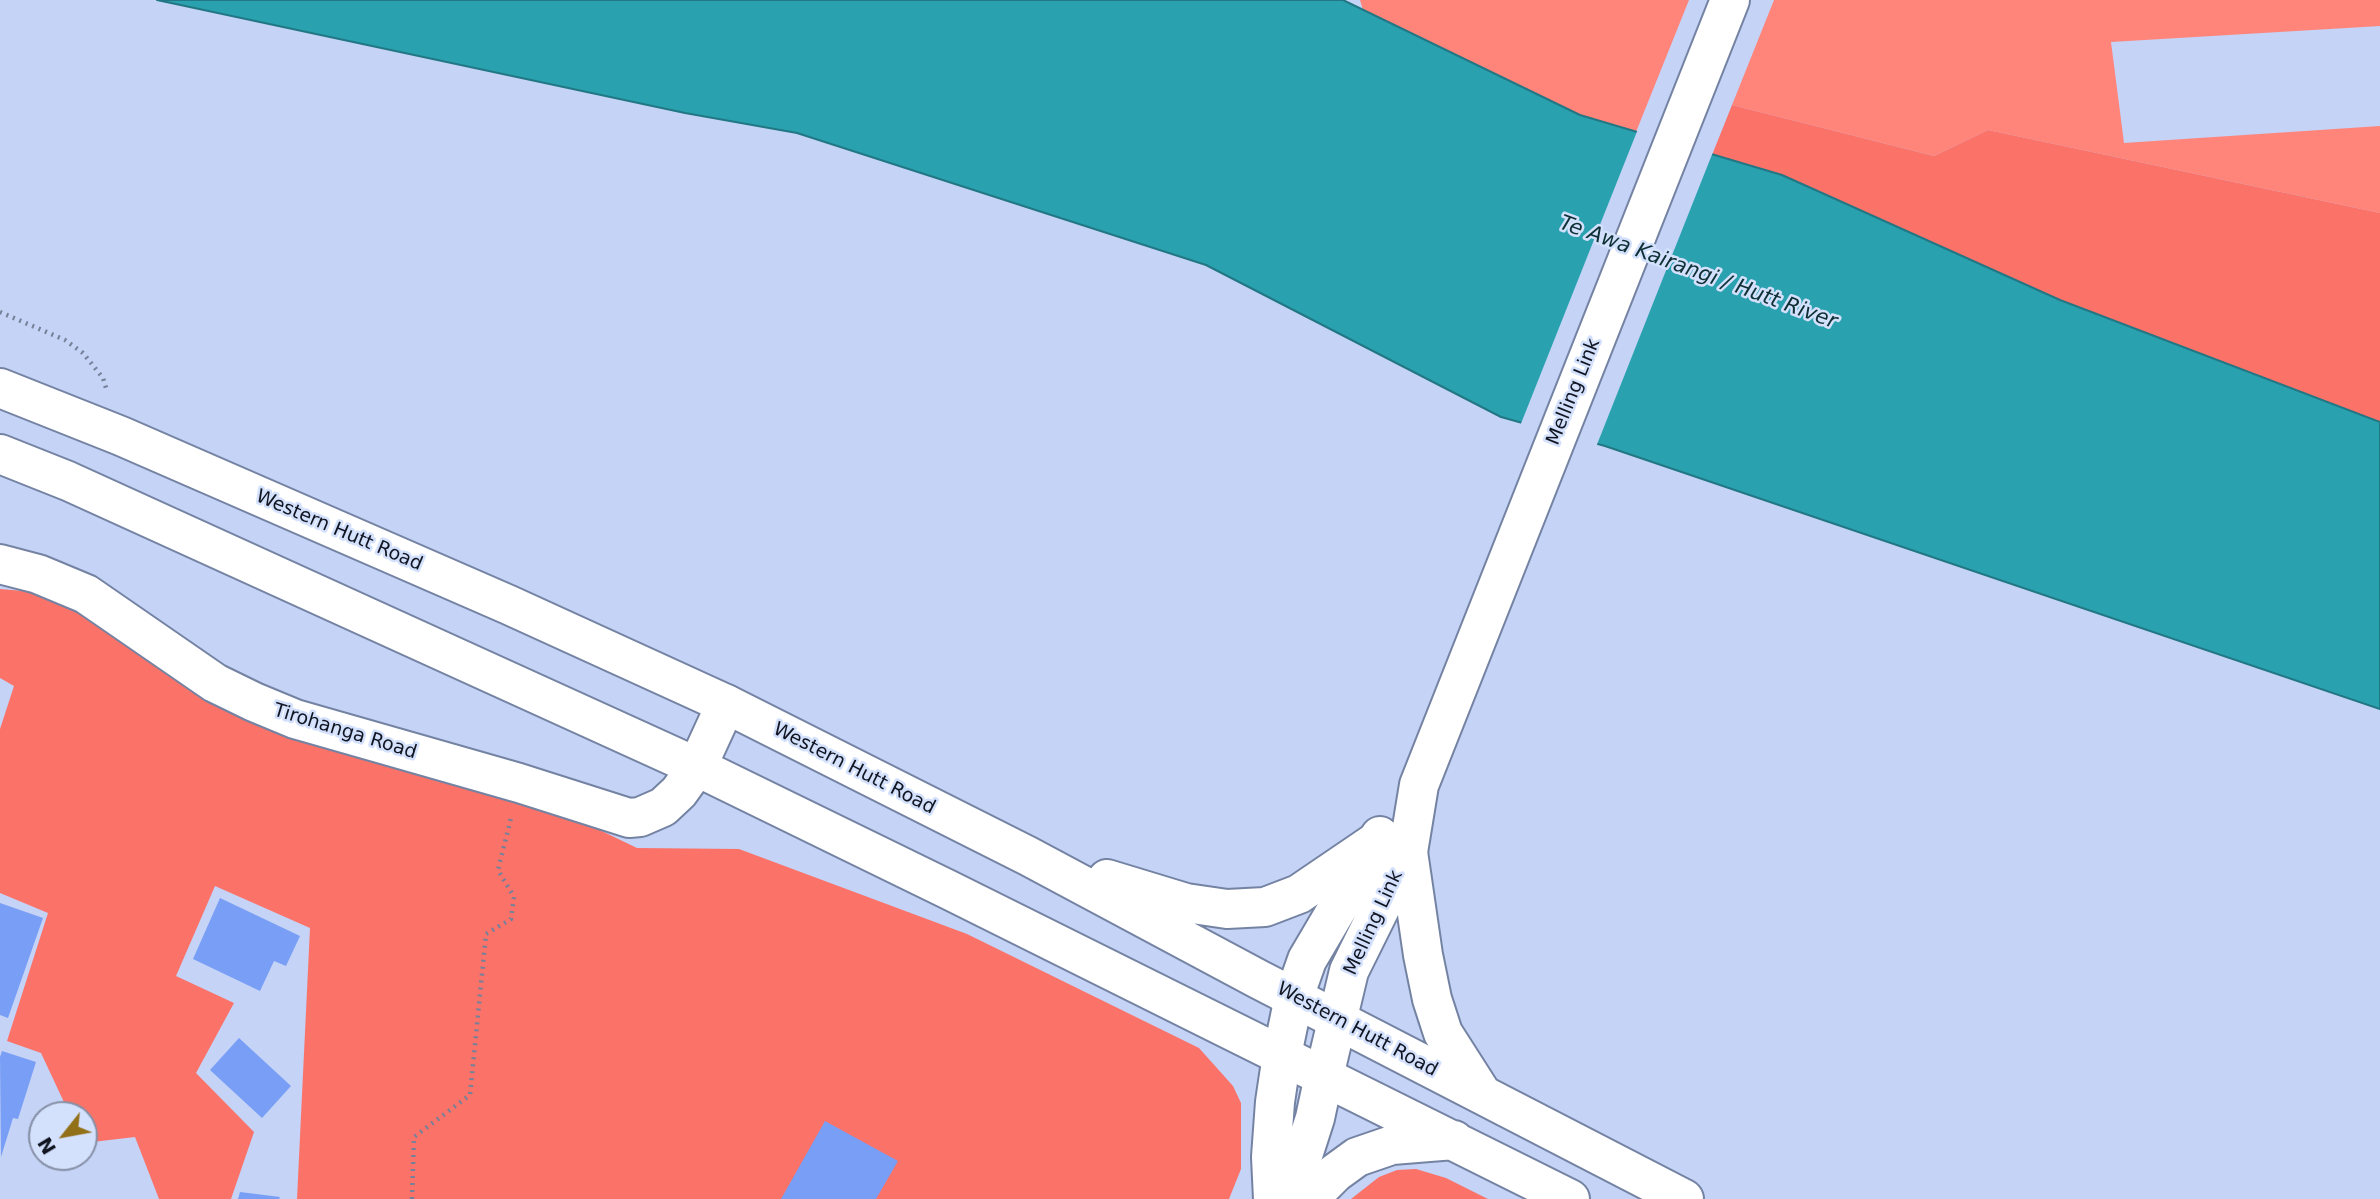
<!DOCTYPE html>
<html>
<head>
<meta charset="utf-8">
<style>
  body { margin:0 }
  #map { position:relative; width:2380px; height:1199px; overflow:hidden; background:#c4d3f6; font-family:"DejaVu Sans",sans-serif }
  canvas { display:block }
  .north { position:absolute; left:28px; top:1101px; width:70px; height:70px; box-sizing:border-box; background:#d4e1fd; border:2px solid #868fa5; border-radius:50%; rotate:239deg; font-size:19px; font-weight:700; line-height:28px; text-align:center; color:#101521 }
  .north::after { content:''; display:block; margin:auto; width:24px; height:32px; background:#927017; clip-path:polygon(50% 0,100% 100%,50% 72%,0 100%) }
</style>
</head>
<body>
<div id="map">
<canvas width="2380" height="1199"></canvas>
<div class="north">N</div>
</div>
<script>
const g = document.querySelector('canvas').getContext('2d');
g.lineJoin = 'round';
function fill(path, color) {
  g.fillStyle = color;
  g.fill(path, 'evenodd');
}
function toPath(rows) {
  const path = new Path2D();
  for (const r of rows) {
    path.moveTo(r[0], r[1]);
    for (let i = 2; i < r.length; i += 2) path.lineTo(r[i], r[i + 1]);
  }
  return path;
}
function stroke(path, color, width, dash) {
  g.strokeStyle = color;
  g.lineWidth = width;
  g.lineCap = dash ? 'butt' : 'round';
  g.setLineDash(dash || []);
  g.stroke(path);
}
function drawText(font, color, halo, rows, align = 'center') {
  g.font = font + ' "DejaVu Sans",sans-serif';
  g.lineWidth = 5;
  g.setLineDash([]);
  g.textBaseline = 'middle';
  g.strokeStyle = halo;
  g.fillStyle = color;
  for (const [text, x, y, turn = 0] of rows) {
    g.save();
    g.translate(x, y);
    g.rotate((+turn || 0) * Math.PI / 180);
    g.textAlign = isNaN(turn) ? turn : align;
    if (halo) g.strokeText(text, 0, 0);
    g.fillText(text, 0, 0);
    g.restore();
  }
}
const green = toPath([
  [1360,0,1689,0,1636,132,1580,115,1363,10],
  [1774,0,2380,0,2380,26,2111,42,2124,143,2380,126,2380,213,1988,130,1934,156,1732,105]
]);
const forest = toPath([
  [1732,105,1934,156,1988,130,2380,213,2380,422,2060,300,1782,175,1712,155],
  [0,589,24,591,84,608,204,693,581,821,637,848,739,849,967,934,1199,1048,1233,1086,1241,1103,1241,1169,1229,1199,297,1199,310,928,215,886,176,976,234,1003,196,1073,254,1132,231,1199,159,1199,135,1137,84,1143,84,1115,70,1115,41,1053,7,1041,48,913,0,893,0,729,14,686,0,678],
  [1416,1169,1446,1178,1488,1199,1351,1199,1379,1177,1397,1170]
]);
const water = toPath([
  [157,0,1343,0,1580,115,1782,175,2060,300,2380,422,2380,709,1605,446,1501,417,1206,265,797,133,685,113,157,0]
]);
const pier = toPath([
  [1638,129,1713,152,1596,447,1520,426]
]);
const building = toPath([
  [220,898,300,936,286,966,274,961,260,991,193,959],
  [0,903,43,918,8,1018,0,1015],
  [239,1038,291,1086,262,1118,210,1070],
  [2,1051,36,1062,18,1119,13,1118,1,1157,0,1057],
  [825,1121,898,1161,876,1199,781,1199],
  [240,1192,280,1197,279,1199,238,1199]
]);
const path = toPath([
  [0,312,65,340,83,353,103,378,107,391],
  [412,1199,414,1137,470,1095,486,934,511,919,514,897,498,870,511,818]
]);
const tertiary = toPath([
  [0,564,38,574,86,594,215,683,254,702,295,719,519,783,629,818,640,817,663,807,679,792,697,767,726,704],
  [1273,1199,1271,1157,1275,1102,1282,1055],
  [1284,1199,1298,1171,1315,1118,1324,1076]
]);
const secondary = toPath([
  [1282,1055,1294,997,1307,960,1380,836],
  [1324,1076,1349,971,1408,852,1419,785,1730,0]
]);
const trunk = toPath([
  [0,388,121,436,509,605,726,704,1028,856,1258,979,1684,1199],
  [0,454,68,481,697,767,949,890,1570,1199],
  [1408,852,1423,955,1432,999,1443,1033,1482,1094],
  [1107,879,1186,903,1227,909,1265,907,1299,894,1374,843],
  [1309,1199,1335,1173,1357,1157,1392,1145,1454,1140]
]);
const streetNames = [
  ["Melling Link",1574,392,-68],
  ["Western Hutt Road",339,531,23],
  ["Tirohanga Road",345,732,17],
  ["Western Hutt Road",854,769,27],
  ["Melling Link",1374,923,-65],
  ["Western Hutt Road",1357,1030,28]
];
const waterNames = [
  ["Te Awa Kairangi / Hutt River",1698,273,20]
];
fill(green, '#ff847a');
fill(forest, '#fb7269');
fill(water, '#2aa1ae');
stroke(water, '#227784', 2);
fill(pier, '#c4d3f6');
fill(building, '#799ef6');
stroke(tertiary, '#7583a3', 42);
stroke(secondary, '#7583a3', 42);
stroke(trunk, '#7583a3', 42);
stroke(path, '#768099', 4.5, [2, 5]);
stroke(tertiary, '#fff', 38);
stroke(secondary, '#fff', 38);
stroke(trunk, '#fff', 38);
drawText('19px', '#101521', '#d4e1fd', streetNames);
drawText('italic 21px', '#0e3034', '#d4e1fd', waterNames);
</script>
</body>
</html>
